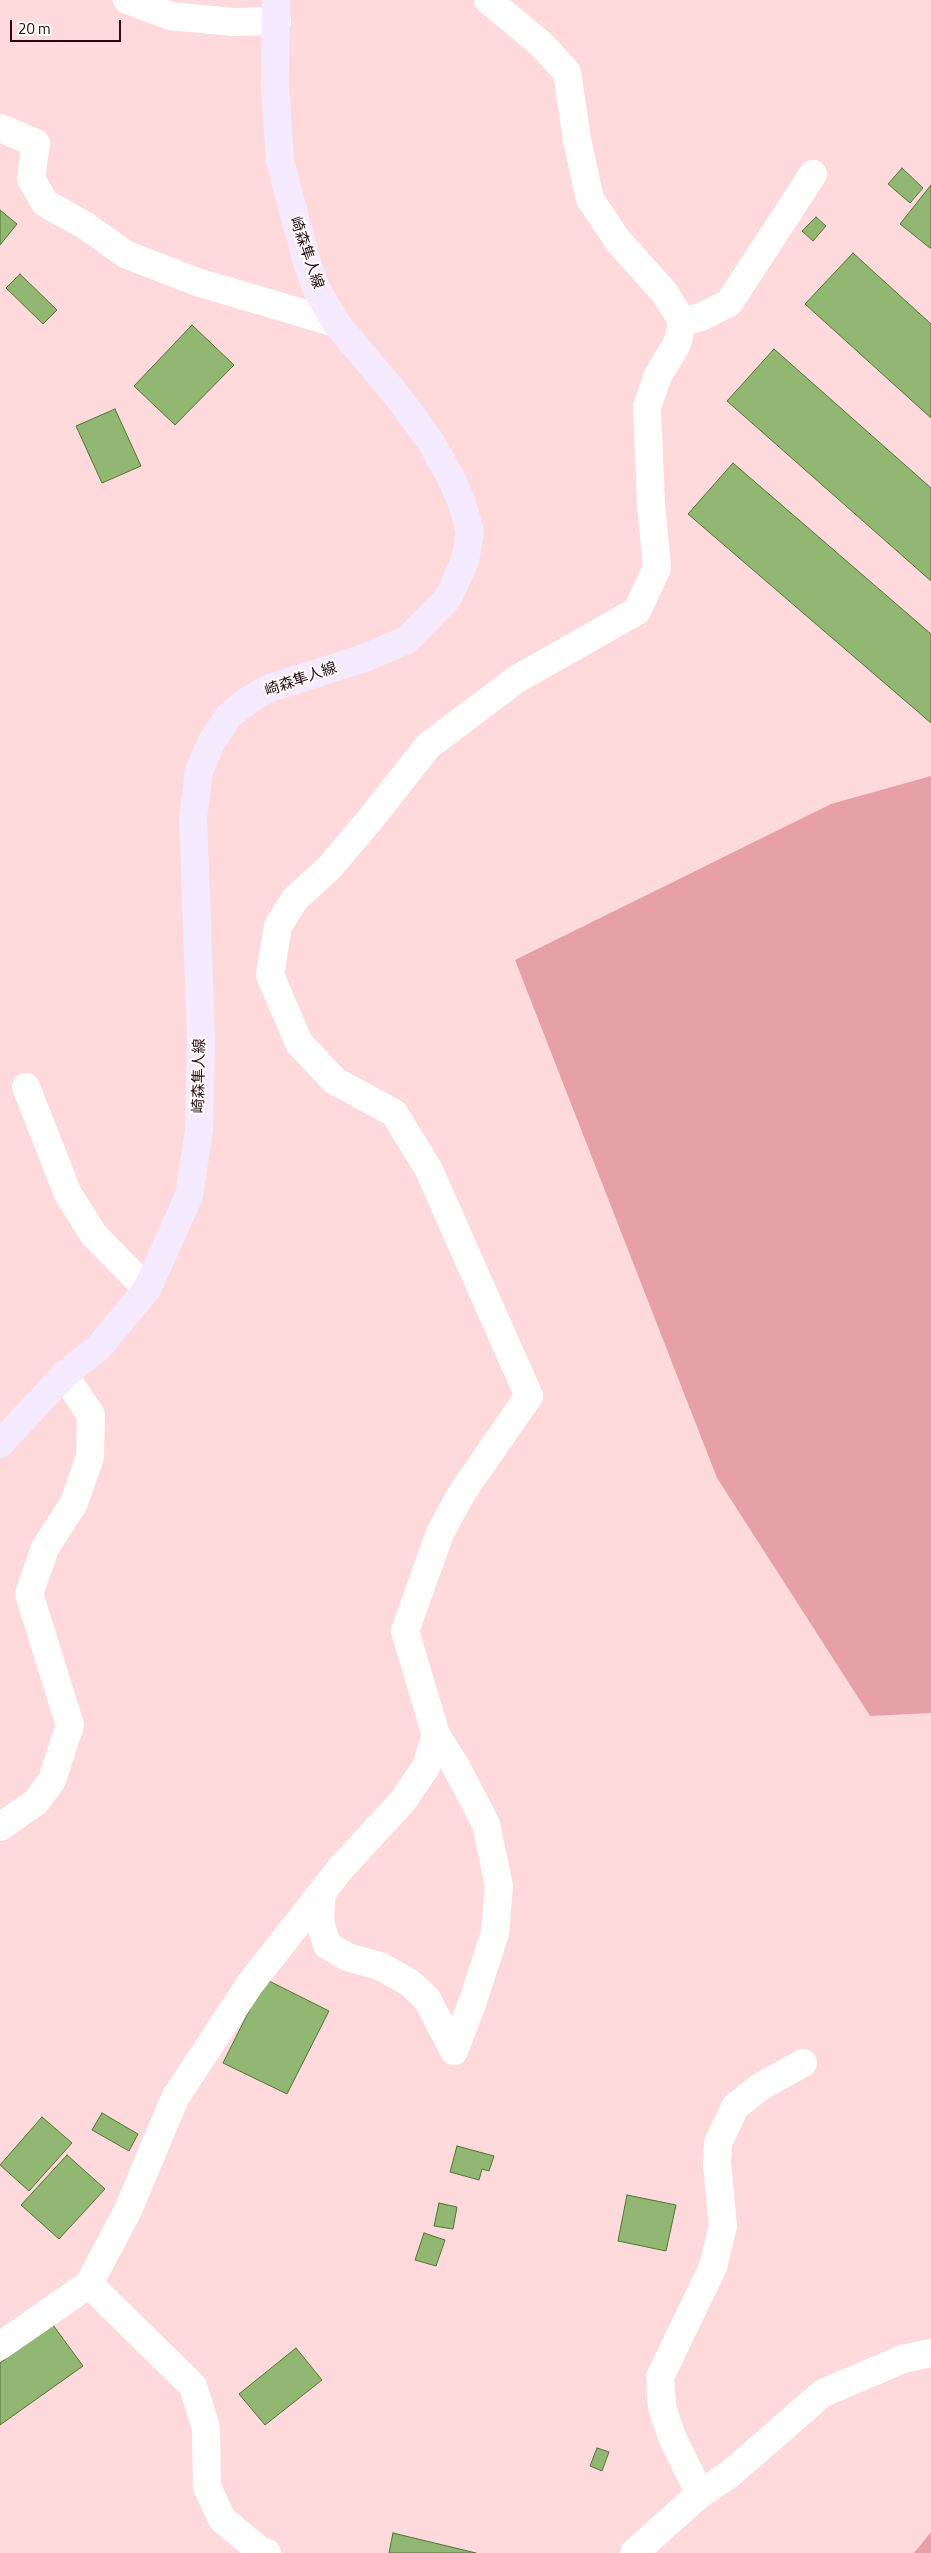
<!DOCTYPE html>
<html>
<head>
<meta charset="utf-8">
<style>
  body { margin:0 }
  #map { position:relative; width:931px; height:2553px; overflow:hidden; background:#fedadd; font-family:"Titillium Web",sans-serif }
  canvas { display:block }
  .scale { position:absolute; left:10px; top:20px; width:111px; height:22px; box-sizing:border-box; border:2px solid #27090f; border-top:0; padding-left:6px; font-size:15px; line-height:18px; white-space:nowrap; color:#27090f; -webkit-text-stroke:4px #fff; paint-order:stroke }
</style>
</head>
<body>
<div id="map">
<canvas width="931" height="2553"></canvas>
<div class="scale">20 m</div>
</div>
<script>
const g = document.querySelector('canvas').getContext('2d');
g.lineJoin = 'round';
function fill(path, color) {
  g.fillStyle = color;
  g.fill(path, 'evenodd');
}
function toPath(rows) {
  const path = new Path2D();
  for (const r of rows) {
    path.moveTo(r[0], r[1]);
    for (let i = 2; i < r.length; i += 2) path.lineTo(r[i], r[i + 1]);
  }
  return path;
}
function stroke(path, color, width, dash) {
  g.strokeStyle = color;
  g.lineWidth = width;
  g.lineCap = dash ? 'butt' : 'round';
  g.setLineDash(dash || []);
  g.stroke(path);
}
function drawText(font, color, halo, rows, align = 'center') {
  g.font = font + ' "Titillium Web","Noto Sans JP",sans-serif';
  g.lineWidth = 4;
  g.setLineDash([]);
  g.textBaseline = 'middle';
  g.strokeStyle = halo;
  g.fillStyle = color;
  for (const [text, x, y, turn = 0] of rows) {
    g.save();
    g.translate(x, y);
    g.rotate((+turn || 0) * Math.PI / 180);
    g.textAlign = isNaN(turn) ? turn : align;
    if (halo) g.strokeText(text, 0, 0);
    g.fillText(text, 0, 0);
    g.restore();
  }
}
const green = toPath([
  [931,776,931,1713,870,1716,717,1478,515,960,831,804],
  [931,2532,931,2553,914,2553]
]);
const building = toPath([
  [902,168,923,188,910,203,888,184,902,168],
  [931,185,931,248,930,248,900,224,931,185],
  [0,210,17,224,0,245,0,210],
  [816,217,826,226,813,241,802,231,816,217],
  [853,253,931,324,931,418,805,304,853,253],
  [20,274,57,310,43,324,6,288,20,274],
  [192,325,234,365,175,425,134,386,192,325],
  [774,349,931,488,931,581,727,401,774,349],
  [115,409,141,466,102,483,76,426,115,409],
  [733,463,931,634,931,723,688,514,733,463],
  [265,1979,329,2011,287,2094,223,2063,265,1979],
  [102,2113,138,2134,129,2151,92,2130,102,2113],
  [42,2117,72,2143,29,2191,0,2165,42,2117],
  [457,2146,494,2156,489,2171,482,2169,479,2180,450,2172,457,2146],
  [67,2155,105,2189,59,2239,21,2205,67,2155],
  [627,2195,676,2205,666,2251,618,2241,627,2195],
  [439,2203,457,2207,453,2229,434,2226,439,2203],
  [424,2233,445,2240,436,2266,415,2260,424,2233],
  [53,2325,83,2366,0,2425,0,2363,53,2325],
  [296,2348,322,2380,265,2425,239,2394,296,2348],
  [597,2448,609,2452,602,2471,590,2466,597,2448],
  [393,2533,476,2553,389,2553,393,2533]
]);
const minor = toPath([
  [127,0,170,16,233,22,277,21],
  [0,128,36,143,31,179,45,203,86,226,125,254,197,282,336,323],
  [683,322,701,317,729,303,813,174],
  [26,1087,68,1194,94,1235,147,1289],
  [436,1735,455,1765,486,1824,499,1886,495,1933,473,2001,454,2051],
  [0,1827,36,1802,52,1780,70,1725,29,1594,45,1548,74,1503,90,1457,91,1415,64,1375],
  [322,1892,320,1922,327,1945,347,1957,380,1966,410,1983,427,1999,454,2051],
  [89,2284,193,2386,206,2428,207,2487,222,2519,258,2549,267,2553],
  [0,2346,89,2284,128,2210,175,2098,250,1984,341,1868,402,1802,426,1767,436,1735,405,1631,440,1533,463,1491,529,1396,428,1168,394,1113,335,1081,299,1043,270,975,278,926,295,899,329,868,368,822,428,746,517,679,637,611,657,568,651,503,647,407,658,375,676,346,683,322,664,292,618,241,590,199,577,140,567,72,541,44,488,0],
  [700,2494,730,2474,823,2393,903,2359,931,2353],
  [634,2553,700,2494,672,2437,662,2407,660,2377,713,2267,723,2226,717,2163,718,2143,735,2107,760,2087,803,2063]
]);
const secondary = toPath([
  [0,1444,64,1375,99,1347,147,1289,189,1196,199,1130,201,1036,193,818,199,771,211,743,229,715,249,700,267,689,362,659,407,640,448,598,465,561,470,532,462,503,451,478,431,442,398,397,336,323,316,288,306,259,280,161,275,85,276,0]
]);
const streetNames = [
  ["崎森隼人線",306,253,71],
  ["崎森隼人線",301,680,-19],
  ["崎森隼人線",200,1076,-89]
];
fill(green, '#e7a0a8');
fill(building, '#92b773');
stroke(building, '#527332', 1);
stroke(minor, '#fff', 28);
stroke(secondary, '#f6eafe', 28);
drawText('15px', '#27090f', '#fff', streetNames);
</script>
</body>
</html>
